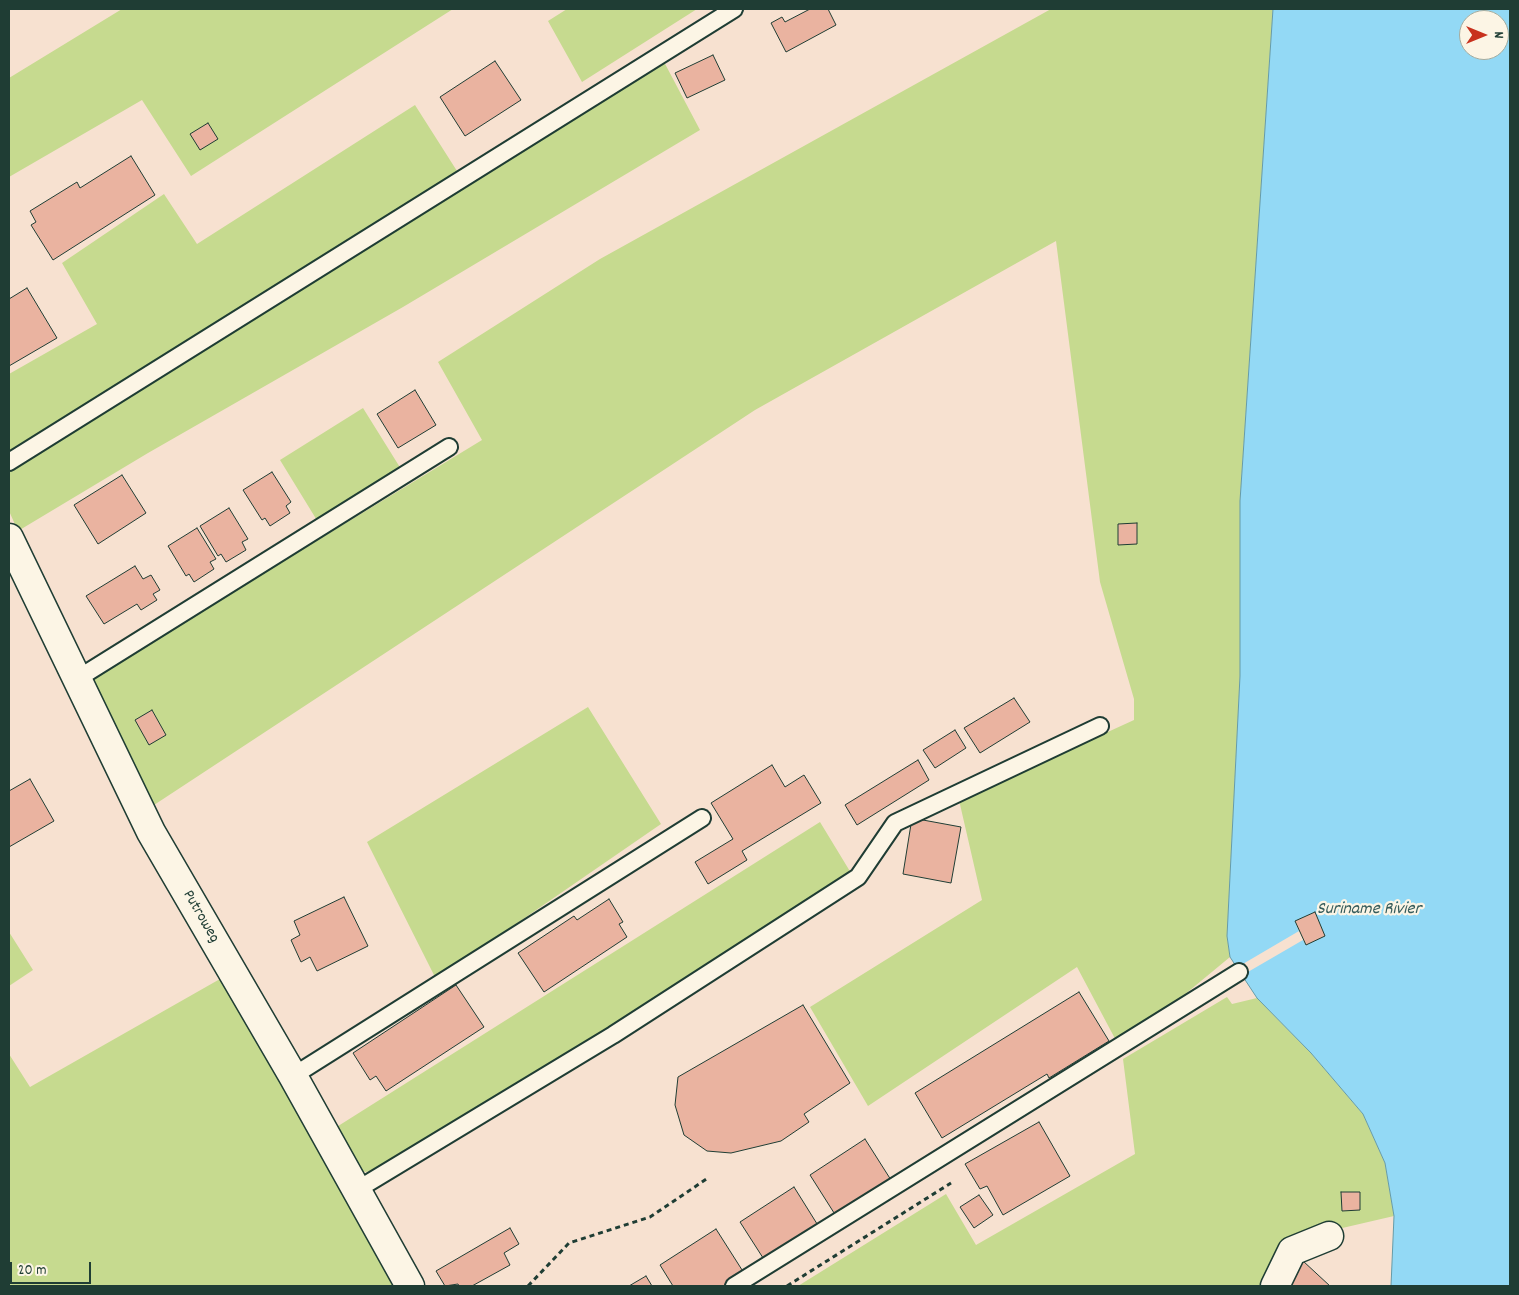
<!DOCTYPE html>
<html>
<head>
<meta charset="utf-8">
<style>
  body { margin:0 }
  #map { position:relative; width:1519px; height:1295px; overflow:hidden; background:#f7e1d0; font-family:Dekko,sans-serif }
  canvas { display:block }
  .frame { position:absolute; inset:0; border:10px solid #1f3d34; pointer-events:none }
  .north { position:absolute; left:1459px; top:10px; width:50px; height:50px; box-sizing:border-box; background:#fcf5e5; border:1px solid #a4ab9e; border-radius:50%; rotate:90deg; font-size:14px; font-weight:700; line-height:20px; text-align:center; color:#1f3d34 }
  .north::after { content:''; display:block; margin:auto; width:18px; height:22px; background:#c8321e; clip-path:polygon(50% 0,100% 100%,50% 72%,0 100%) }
  .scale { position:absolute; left:10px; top:1262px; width:81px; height:22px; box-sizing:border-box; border:2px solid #1f3d34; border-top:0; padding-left:6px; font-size:15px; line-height:18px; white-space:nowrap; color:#1f3d34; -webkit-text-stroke:4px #fcf5e5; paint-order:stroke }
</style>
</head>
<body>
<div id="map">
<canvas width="1519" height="1295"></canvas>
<div class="frame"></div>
<div class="north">N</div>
<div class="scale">20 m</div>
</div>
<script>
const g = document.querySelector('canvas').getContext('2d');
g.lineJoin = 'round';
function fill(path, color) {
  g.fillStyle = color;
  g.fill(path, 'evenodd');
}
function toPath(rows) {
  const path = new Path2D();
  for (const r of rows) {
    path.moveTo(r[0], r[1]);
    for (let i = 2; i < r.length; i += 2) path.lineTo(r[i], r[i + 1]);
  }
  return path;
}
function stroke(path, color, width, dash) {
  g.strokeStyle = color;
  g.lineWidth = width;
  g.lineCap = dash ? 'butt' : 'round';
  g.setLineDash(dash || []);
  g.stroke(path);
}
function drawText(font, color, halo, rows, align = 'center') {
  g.font = font + ' Dekko,sans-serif';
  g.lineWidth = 4.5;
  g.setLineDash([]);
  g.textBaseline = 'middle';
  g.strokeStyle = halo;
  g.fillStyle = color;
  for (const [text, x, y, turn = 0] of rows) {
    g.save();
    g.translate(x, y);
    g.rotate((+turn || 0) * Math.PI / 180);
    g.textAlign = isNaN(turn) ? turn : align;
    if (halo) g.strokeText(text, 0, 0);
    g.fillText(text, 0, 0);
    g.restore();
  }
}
const green = toPath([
  [122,9,453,9,191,176,142,100,9,177,9,78],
  [567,9,697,9,582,82,548,21],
  [1051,9,1273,9,1240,501,1240,676,1227,936,1230,957,1120,1048,1077,967,868,1106,810,1007,982,900,959,800,1134,720,1134,699,1100,582,1056,241,755,410,154,805,90,679,482,440,438,362,600,259],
  [663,60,700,130,403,307,148,453,18,531,9,511,9,468],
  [415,105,457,171,19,448,9,451,9,374,97,324,62,263,164,194,197,244],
  [363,408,401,469,318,522,280,460],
  [588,707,661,824,436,979,367,842],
  [820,822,851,873,612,1029,373,1171,365,1172,356,1167,335,1128],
  [9,932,33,970,9,986],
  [227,975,403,1286,9,1286,9,1054,30,1087],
  [1227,997,1232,1004,1257,998,1311,1053,1363,1114,1385,1163,1394,1216,1282,1242,1263,1286,798,1286,946,1194,976,1245,1135,1154,1123,1059]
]);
const water = toPath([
  [1273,9,1510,9,1510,1286,1391,1286,1394,1216,1385,1163,1363,1114,1311,1053,1257,998,1230,957,1227,936,1240,676,1240,501,1273,9],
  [1469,20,1499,20,1499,50,1469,50,1469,20]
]);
const pier = toPath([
  [1315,912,1325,936,1306,945,1303,940,1241,976,1236,968,1299,931,1295,921]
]);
const building = toPath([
  [810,9,828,9,836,25,786,52,771,23,782,17,785,22,810,9],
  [713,55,725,80,687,98,675,73,713,55],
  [495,61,521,100,465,136,440,97,495,61],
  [208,123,218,139,200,150,190,134,208,123],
  [131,156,155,195,53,260,31,225,36,222,30,211,77,182,80,188,131,156],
  [27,288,57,338,9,366,9,299,27,288],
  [415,390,436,425,398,448,377,414,415,390],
  [272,472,291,502,286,506,290,513,270,526,265,518,262,520,243,490,272,472],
  [122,475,146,513,98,544,74,505,122,475],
  [229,508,248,539,242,542,246,550,226,562,221,554,218,556,200,526,229,508],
  [1137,523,1137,544,1118,545,1118,524,1137,523],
  [197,528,216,559,210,562,214,569,194,582,189,574,186,576,168,546,197,528],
  [135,566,143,579,151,575,160,590,153,594,157,600,141,610,137,604,104,624,86,596,135,566],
  [1014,698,1030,722,980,753,964,728,1014,698],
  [152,710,166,735,149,745,135,720,152,710],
  [955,730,966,748,935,768,923,750,955,730],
  [918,760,929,780,857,825,845,805,918,760],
  [772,765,785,787,804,775,821,803,742,851,747,860,708,884,695,862,733,839,711,803,772,765],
  [30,779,54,821,9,847,9,791,30,779],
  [912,818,961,827,951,883,903,874,912,818],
  [344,897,368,946,317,971,310,957,301,962,291,940,300,935,294,921,344,897],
  [609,899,623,922,619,924,627,937,544,992,518,953,574,916,577,920,609,899],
  [1315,912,1325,936,1306,945,1295,921,1315,912],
  [456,985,484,1027,386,1091,376,1076,370,1080,353,1053,456,985],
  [1079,992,1109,1041,1049,1078,1047,1074,942,1138,915,1093,1079,992],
  [803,1005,850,1083,804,1114,809,1122,781,1141,731,1153,707,1151,684,1135,675,1105,678,1077,803,1005],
  [1039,1122,1070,1176,1003,1215,987,1186,980,1189,965,1164,1039,1122],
  [865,1139,891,1180,836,1216,810,1175,865,1139],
  [794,1187,819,1227,765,1261,740,1222,794,1187],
  [1341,1192,1360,1192,1360,1210,1342,1211,1341,1192],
  [979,1195,993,1215,974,1228,960,1207,979,1195],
  [510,1228,519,1244,504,1253,510,1265,472,1286,459,1286,458,1284,445,1286,436,1271,510,1228],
  [716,1229,744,1273,723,1286,673,1286,660,1265,716,1229],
  [1303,1261,1330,1286,1292,1286,1285,1280,1303,1261],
  [646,1276,652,1286,629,1286,646,1276]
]);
const path = toPath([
  [528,1286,569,1243,650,1217,708,1178],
  [787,1286,951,1183]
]);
const lane = toPath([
  [9,462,734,9],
  [77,679,449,447],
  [293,1076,702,818],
  [355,1191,613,1035,858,877,895,823,1100,726],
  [734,1286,1239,972]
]);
const street = toPath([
  [9,538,151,832,293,1076,410,1286],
  [1275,1286,1292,1251,1329,1236]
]);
const streetNames = [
  ["Putroweg",200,917,60]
];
const waterNames = [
  ["Suriname Rivier",1369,911]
];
fill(green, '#c6da8f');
fill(water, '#93d9f5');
stroke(water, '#659ba8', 1);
fill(pier, '#f7e1d0');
fill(building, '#eab3a0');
stroke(building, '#1f3d34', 1);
stroke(lane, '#1f3d34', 20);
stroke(street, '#1f3d34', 31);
stroke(path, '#1f3d34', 3, [5, 4]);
stroke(lane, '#fcf5e5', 16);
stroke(street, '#fcf5e5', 28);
drawText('16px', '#1f3d34', '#fcf5e5', streetNames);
drawText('italic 18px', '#365c5b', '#fcf5e5', waterNames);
</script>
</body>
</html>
